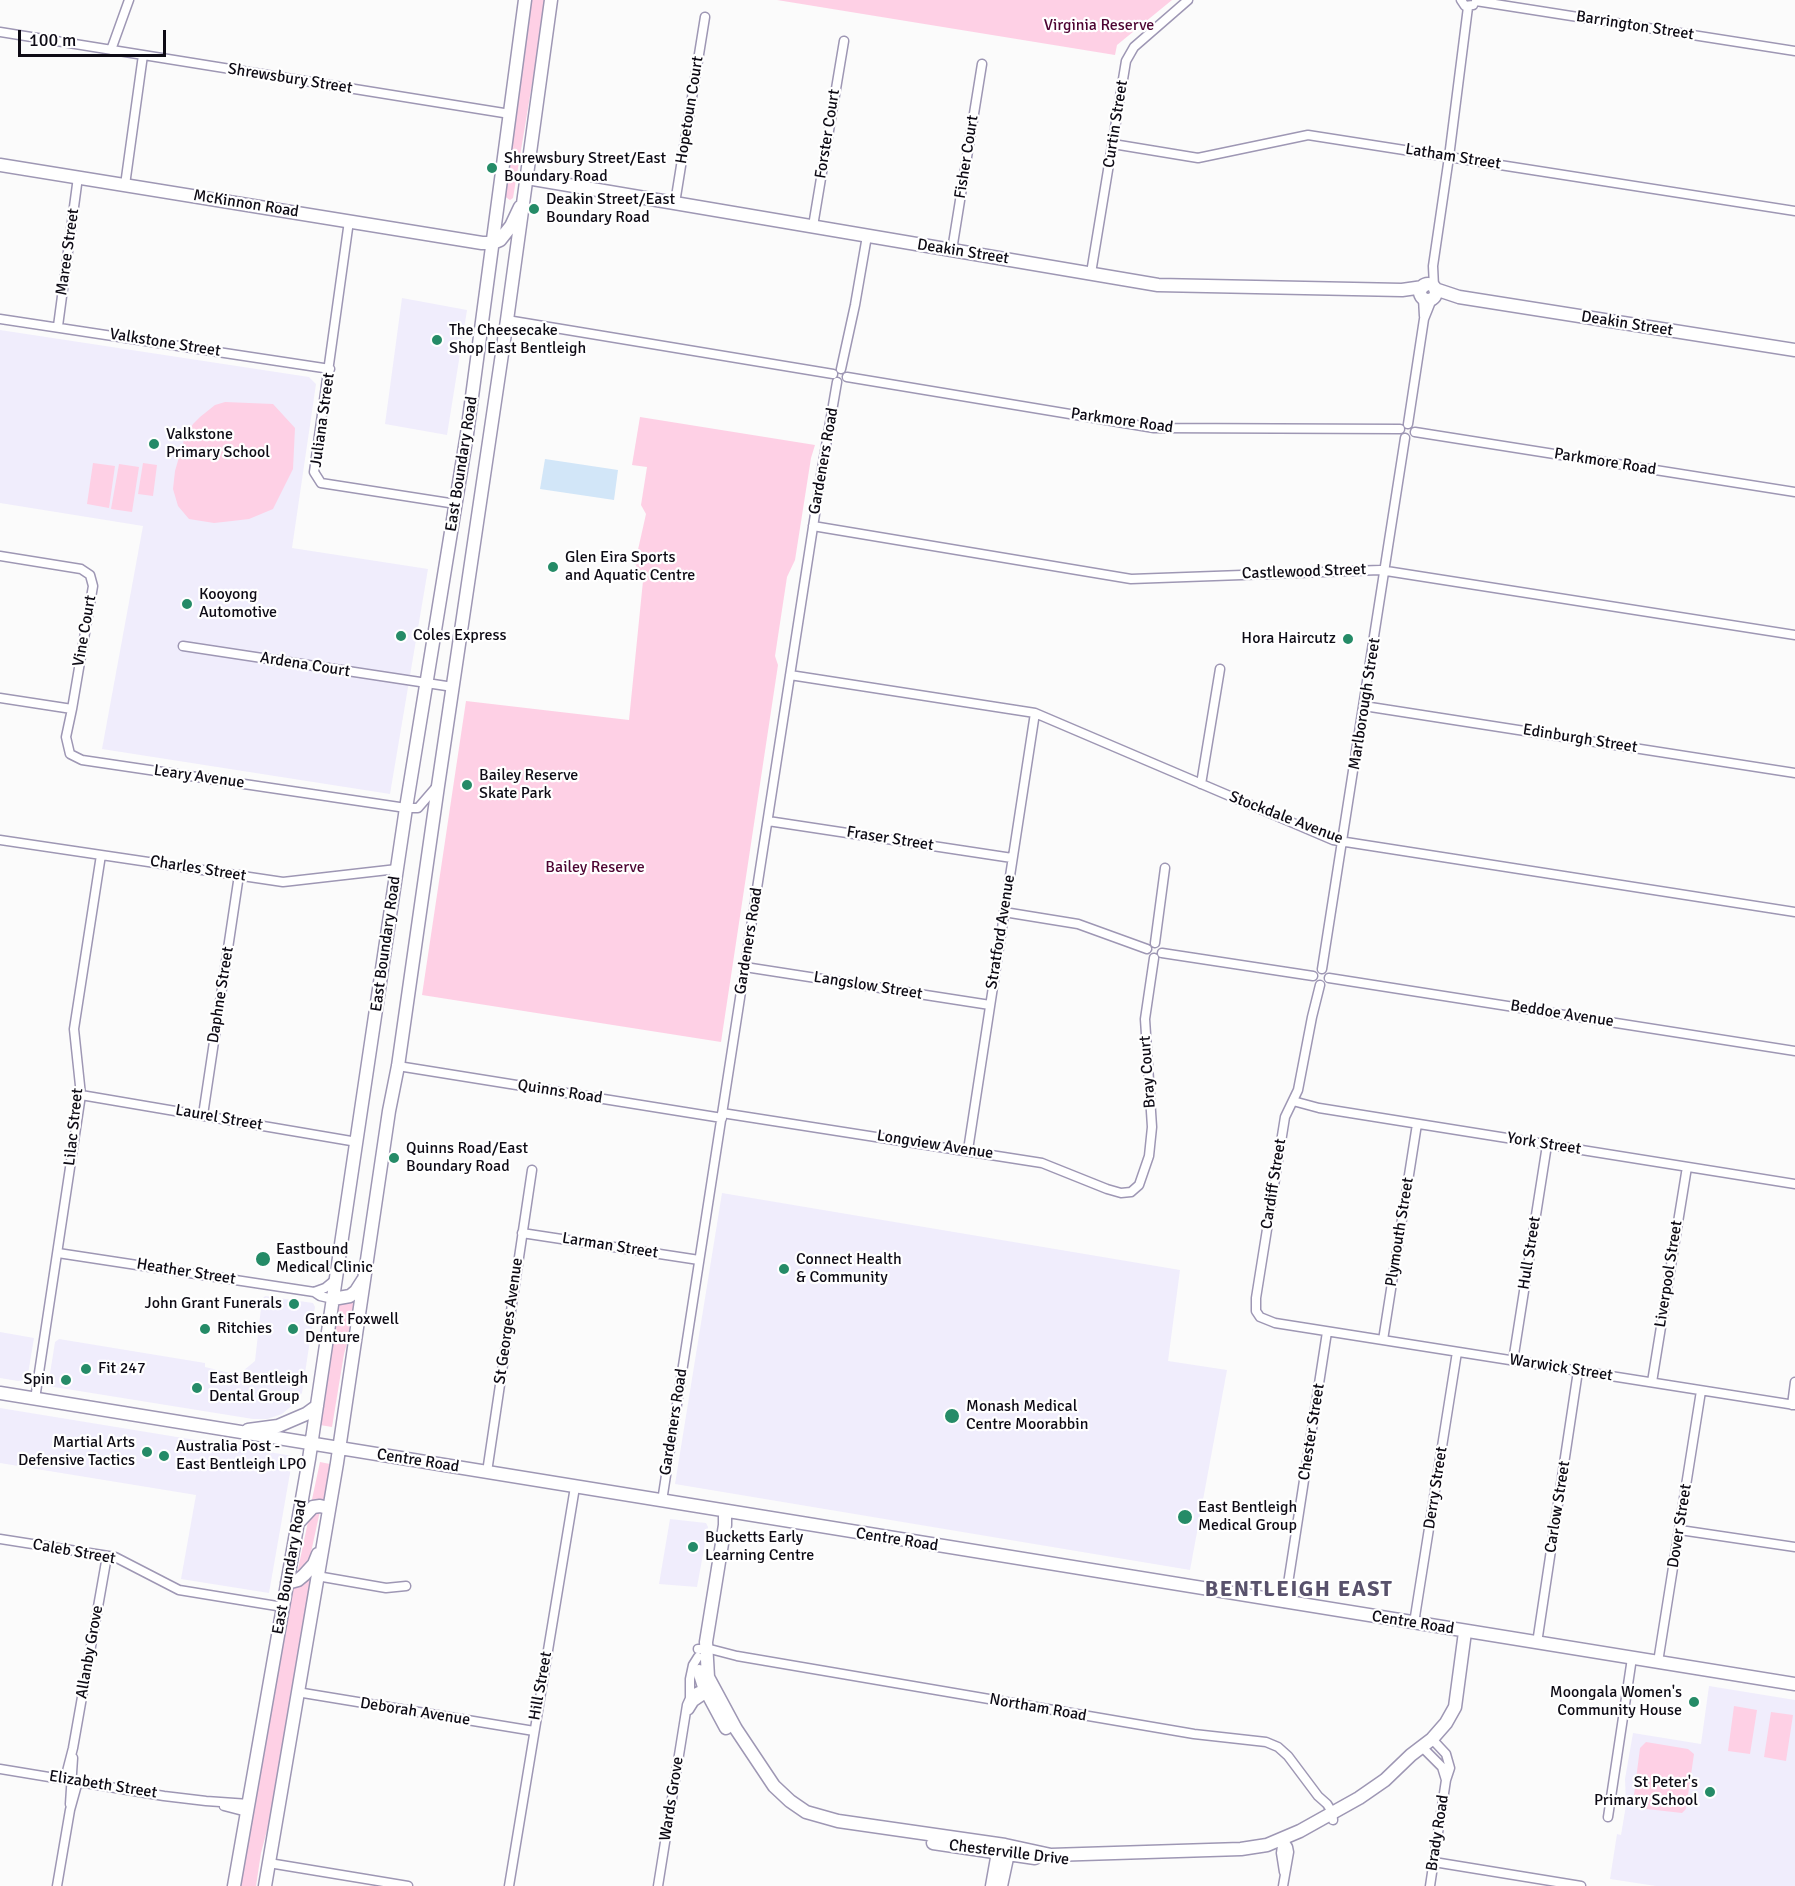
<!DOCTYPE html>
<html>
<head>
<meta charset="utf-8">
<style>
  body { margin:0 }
  #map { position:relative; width:1795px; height:1886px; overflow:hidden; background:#fbfbfb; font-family:Signika,sans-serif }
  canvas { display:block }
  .scale { position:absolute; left:18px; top:30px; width:148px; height:27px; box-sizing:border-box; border:3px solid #0e0b15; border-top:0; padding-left:8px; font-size:18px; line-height:21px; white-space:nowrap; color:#0e0b15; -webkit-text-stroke:4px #fff; paint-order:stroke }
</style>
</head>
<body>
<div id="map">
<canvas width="1795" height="1886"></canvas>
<div class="scale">100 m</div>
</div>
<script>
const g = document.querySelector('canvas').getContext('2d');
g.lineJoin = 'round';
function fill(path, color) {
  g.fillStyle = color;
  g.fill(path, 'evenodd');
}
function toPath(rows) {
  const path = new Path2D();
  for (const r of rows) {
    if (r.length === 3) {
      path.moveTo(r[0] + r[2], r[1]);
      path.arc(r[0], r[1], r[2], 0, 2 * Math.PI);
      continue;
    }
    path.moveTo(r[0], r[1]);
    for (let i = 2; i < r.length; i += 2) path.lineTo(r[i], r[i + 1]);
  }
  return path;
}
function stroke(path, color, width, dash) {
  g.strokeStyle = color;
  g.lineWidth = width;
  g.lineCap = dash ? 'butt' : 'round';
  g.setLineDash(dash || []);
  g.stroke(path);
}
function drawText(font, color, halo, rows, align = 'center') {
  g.font = font + ' Signika,sans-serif';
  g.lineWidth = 4.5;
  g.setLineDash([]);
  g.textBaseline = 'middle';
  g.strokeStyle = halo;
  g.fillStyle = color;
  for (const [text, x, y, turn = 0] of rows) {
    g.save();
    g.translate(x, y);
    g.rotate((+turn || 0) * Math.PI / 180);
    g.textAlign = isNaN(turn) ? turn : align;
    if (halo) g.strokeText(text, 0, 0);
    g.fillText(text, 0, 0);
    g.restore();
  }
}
const built = toPath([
  [402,298,467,310,447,435,385,424],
  [0,330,309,377,316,384,292,548,428,569,390,794,102,749,143,526,0,503],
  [722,1193,1180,1270,1168,1361,1227,1370,1190,1570,675,1484],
  [265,1296,313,1303,315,1307,302,1393,294,1404,282,1414,267,1419,253,1419,48,1386,55,1342,59,1339,205,1363,205,1367,238,1375,255,1361,262,1299],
  [0,1332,34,1338,27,1380,18,1381,0,1378],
  [0,1408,293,1456,269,1593,181,1579,196,1495,0,1463],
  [670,1519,706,1523,708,1527,697,1587,659,1584],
  [1709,1686,1795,1700,1795,1886,1656,1886,1610,1879,1617,1834,1621,1835,1626,1805,1625,1779,1633,1733,1701,1744]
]);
const green = toPath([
  [530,0,546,0,513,198,510,200,504,196],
  [777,0,1172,0,1117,45,1115,55],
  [225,402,273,404,295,428,293,469,273,509,249,519,232,521,214,523,189,519,178,506,173,489,175,471,184,440,193,424,200,417,215,405],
  [640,417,815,445,811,458,795,560,787,577,775,656,778,665,721,1042,422,995,466,701,629,720,643,581,635,563,646,514,641,505,647,467,632,465],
  [93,463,115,466,109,508,87,504],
  [143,463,157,465,153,496,138,494],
  [119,464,139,467,132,512,111,509],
  [353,1300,355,1306,353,1322,344,1354,332,1427,320,1425,337,1305,338,1303],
  [320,1462,330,1464,325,1500,323,1502,311,1504],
  [320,1511,310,1557,297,1574,310,1512],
  [311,1576,275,1800,261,1853,256,1886,239,1886,291,1589],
  [1734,1706,1757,1710,1750,1754,1728,1751],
  [1771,1712,1793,1715,1786,1761,1764,1757],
  [1646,1742,1688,1749,1694,1754,1686,1809,1682,1813,1638,1808,1633,1803,1640,1748]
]);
const water = toPath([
  [545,459,618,470,614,500,540,489]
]);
const street = toPath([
  [1461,0,1465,6,1473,5],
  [1476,1,1795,51],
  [0,32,510,114],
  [111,50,129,0],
  [1113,144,1198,158,1308,135,1795,211],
  [125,185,143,55],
  [675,203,705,17],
  [349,221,314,472,321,483,456,504],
  [813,226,844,41],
  [952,250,982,64],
  [1091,273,1126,61,1134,47,1188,0],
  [1434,287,1433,266,1449,157,1468,7],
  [1423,298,1424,316],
  [0,319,330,369],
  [507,320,833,374],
  [58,326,78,177],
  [841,369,855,305,867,236],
  [847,377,1154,428,1400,429],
  [1408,424,1424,319,1432,299],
  [1415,432,1795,492],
  [813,526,1131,579,1380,570,1795,635],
  [0,556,81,569,90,575,93,586,72,709],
  [183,646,453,687],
  [790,675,1035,713,1333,840,1795,912],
  [0,698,72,709,66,737,70,754,82,760,406,808,418,808,437,786],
  [1364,706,1795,773],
  [1201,784,1220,669],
  [768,821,1012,858],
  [0,840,283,882,397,869],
  [1004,912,1078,924,1147,949],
  [1155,943,1165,868],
  [1162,953,1313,976],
  [745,967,990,1005],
  [1322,969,1405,438],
  [1329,978,1795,1051],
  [1320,985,1312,1017,1298,1090,1285,1117,1256,1298,1256,1311,1260,1317,1275,1323,1795,1405],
  [398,1066,722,1118],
  [81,1095,357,1142],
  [1293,1101,1319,1108,1795,1184],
  [722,1113,1042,1163,1107,1189,1121,1193,1131,1192,1139,1185,1149,1156,1152,1127,1145,1019,1154,958],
  [203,1115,239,875],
  [968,1150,1035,713],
  [522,1233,699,1260],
  [58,1253,314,1292,320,1296,333,1299],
  [314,1292,325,1288,336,1279],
  [1383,1340,1417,1124],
  [1513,1361,1547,1145],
  [1652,1382,1687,1167],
  [35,1399,81,1095,74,1029,101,855],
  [1792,1405,1795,1382],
  [487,1472,532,1170],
  [662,1501,822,469,837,382],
  [1680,1530,1795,1547],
  [0,1539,115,1557,179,1590,283,1607],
  [317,1576,386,1588,406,1586],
  [1285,1603,1327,1332],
  [1414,1623,1457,1352],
  [1537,1643,1578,1371],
  [698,1649,710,1649,737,1656,1194,1734,1266,1742,1278,1747,1288,1756,1318,1796,1327,1804,1332,1812,1333,1820],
  [1658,1662,1701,1391],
  [297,1692,534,1731],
  [690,1697,690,1679,693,1665,698,1657],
  [689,1710,694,1702,710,1691],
  [1421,1746,1442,1767,1446,1780],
  [0,1769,164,1796,206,1801,249,1804],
  [65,1779,73,1748,107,1556],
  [70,1804,73,1758],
  [224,1806,247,1812],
  [1608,1817,1632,1658],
  [1283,1839,1288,1847,1289,1852,1283,1886],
  [1283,1839,1281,1853,1284,1872],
  [1434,1862,1581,1886],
  [269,1863,408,1886],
  [57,1886,70,1810,78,1781],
  [509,1886,575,1487],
  [658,1886,687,1705,692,1694,707,1687],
  [1430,1886,1446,1780,1450,1768,1446,1754,1432,1739]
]);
const secondary = toPath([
  [0,165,482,243,493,243,500,240,511,226,520,207],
  [527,178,1158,285,1402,290,1423,287],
  [1428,292,8],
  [1435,289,1459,297,1795,350],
  [333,1299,350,1296,356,1291,363,1280],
  [0,1393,1795,1684],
  [248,1430,278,1426,306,1414,317,1406],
  [725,1511,725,1525,706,1642,708,1677,736,1729,774,1786,790,1801,806,1812,838,1821,1005,1845,1051,1855,1241,1849,1267,1845,1300,1831,1359,1798,1385,1780,1411,1755,1432,1739,1446,1723,1455,1707,1465,1632],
  [299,1522,313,1507,320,1506,328,1508],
  [287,1583,298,1580,304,1575,314,1564,318,1554],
  [699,1671,704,1687,726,1728],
  [933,1843,1035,1858],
  [234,1886,309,1459,406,808,467,434,525,0],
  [265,1886,337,1463,389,1111,398,1066,438,786,507,320,551,0],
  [992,1886,997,1858,1003,1849],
  [1001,1886,1007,1858,1005,1846]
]);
const markers = [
  [492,168,6,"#258b67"],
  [534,209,6,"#258b67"],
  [437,340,6,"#258b67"],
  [154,444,6,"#258b67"],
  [553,567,6,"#258b67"],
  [187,604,6,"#258b67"],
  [401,636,6,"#258b67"],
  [1348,639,6,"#258b67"],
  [467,785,6,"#258b67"],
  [394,1158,6,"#258b67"],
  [263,1259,8,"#258b67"],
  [784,1269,6,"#258b67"],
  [294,1304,6,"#258b67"],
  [205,1329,6,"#258b67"],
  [293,1329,6,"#258b67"],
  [86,1369,6,"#258b67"],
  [66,1380,6,"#258b67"],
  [197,1388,6,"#258b67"],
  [952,1416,8,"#258b67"],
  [147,1452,6,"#258b67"],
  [164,1456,6,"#258b67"],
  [1185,1517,8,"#258b67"],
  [693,1547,6,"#258b67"],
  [1694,1702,6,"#258b67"],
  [1710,1792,6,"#258b67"]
];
const parkNames = [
  ["Virginia Reserve",1099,26],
  ["Bailey Reserve",595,868]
];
const streetNames = [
  ["Barrington Street",1635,26,9],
  ["Shrewsbury Street",290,79,9],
  ["Hopetoun Court",690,110,-81],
  ["Curtin Street",1116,124,-81],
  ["Forster Court",828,134,-81],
  ["Fisher Court",967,157,-81],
  ["Latham Street",1453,157,9],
  ["McKinnon Road",246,204,9],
  ["Maree Street",68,252,-82],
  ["Deakin Street",963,252,9],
  ["Deakin Street",1627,324,9],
  ["Valkstone Street",165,343,9],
  ["Juliana Street",323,420,-82],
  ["Parkmore Road",1122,421,8],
  ["Gardeners Road",824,461,-80],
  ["Parkmore Road",1605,462,9],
  ["East Boundary Road",462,464,-81],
  ["Castlewood Street",1304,572,-2],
  ["Vine Court",85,631,-80],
  ["Ardena Court",305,665,9],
  ["Marlborough Street",1365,704,-81],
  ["Edinburgh Street",1580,739,9],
  ["Leary Avenue",199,777,8],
  ["Stockdale Avenue",1286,818,21],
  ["Fraser Street",890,839,9],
  ["Charles Street",198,869,9],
  ["Stratford Avenue",1001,932,-81],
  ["Gardeners Road",749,941,-81],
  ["East Boundary Road",386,944,-82],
  ["Langslow Street",868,986,9],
  ["Daphne Street",221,995,-81],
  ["Beddoe Avenue",1562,1014,9],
  ["Bray Court",1148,1072,-94],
  ["Quinns Road",560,1092,9],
  ["Laurel Street",219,1118,10],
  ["Lilac Street",74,1127,-84],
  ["York Street",1544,1144,9],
  ["Longview Avenue",935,1145,9],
  ["Cardiff Street",1274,1184,-81],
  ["Plymouth Street",1400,1232,-81],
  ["Larman Street",610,1246,9],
  ["Hull Street",1530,1253,-81],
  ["Heather Street",186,1272,9],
  ["Liverpool Street",1669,1274,-81],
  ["St Georges Avenue",509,1321,-82],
  ["Warwick Street",1561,1368,9],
  ["Gardeners Road",674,1422,-81],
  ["Chester Street",1312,1432,-81],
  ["Centre Road",418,1461,9],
  ["Derry Street",1436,1488,-81],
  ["Carlow Street",1558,1507,-81],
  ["Dover Street",1680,1526,-81],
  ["Centre Road",897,1540,9],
  ["Caleb Street",74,1552,10],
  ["East Boundary Road",290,1567,-80],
  ["Centre Road",1413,1623,9],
  ["Allanby Grove",90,1652,-80],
  ["Hill Street",541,1686,-80],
  ["Northam Road",1038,1708,10],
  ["Deborah Avenue",415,1712,9],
  ["Elizabeth Street",103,1785,9],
  ["Wards Grove",672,1799,-81],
  ["Brady Road",1438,1833,-81],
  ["Chesterville Drive",1009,1853,7]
];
const poiNames = [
  ["Shrewsbury Street/East",504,159],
  ["Boundary Road",504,177],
  ["Deakin Street/East",546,200],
  ["Boundary Road",546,218],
  ["The Cheesecake",449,331],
  ["Shop East Bentleigh",449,349],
  ["Valkstone",166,435],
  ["Primary School",166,453],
  ["Glen Eira Sports",565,558],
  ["and Aquatic Centre",565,576],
  ["Kooyong",199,595],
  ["Automotive",199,613],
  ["Coles Express",413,636],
  ["Hora Haircutz",1336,639,"right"],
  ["Bailey Reserve",479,776],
  ["Skate Park",479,794],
  ["Quinns Road/East",406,1149],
  ["Boundary Road",406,1167],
  ["Eastbound",276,1250],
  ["Medical Clinic",276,1268],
  ["Connect Health",796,1260],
  ["& Community",796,1278],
  ["John Grant Funerals",282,1304,"right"],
  ["Grant Foxwell",305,1320],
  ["Denture",305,1338],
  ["Ritchies",217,1329],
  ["Fit 247",98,1369],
  ["East Bentleigh",209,1379],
  ["Dental Group",209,1397],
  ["Spin",54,1380,"right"],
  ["Monash Medical",966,1407],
  ["Centre Moorabbin",966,1425],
  ["Martial Arts",135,1443,"right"],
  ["Defensive Tactics",135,1461,"right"],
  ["Australia Post -",176,1447],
  ["East Bentleigh LPO",176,1465],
  ["East Bentleigh",1198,1508],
  ["Medical Group",1198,1526],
  ["Bucketts Early",705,1538],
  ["Learning Centre",705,1556],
  ["Moongala Women's",1682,1693,"right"],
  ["Community House",1682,1711,"right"],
  ["St Peter's",1698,1783,"right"],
  ["Primary School",1698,1801,"right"]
];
const districtNames = [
  ["BENTLEIGH EAST",1299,1590]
];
fill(built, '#f0edfc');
fill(green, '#fed0e5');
fill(water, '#d2e6f8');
stroke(street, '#9e97b4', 11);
stroke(secondary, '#9e97b4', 15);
stroke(street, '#fff', 8);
stroke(secondary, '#fff', 12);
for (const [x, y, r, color] of markers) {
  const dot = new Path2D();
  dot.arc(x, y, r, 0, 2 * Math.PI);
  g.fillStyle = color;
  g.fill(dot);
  stroke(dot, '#fff', 2);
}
drawText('16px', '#4d0432', '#fff', parkNames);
drawText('16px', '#0e0b15', '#fff', streetNames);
drawText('16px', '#0e0b15', '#fff', poiNames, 'left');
g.letterSpacing = '1.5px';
drawText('bold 22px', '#59526c', '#fff', districtNames);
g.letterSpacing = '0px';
</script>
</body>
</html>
